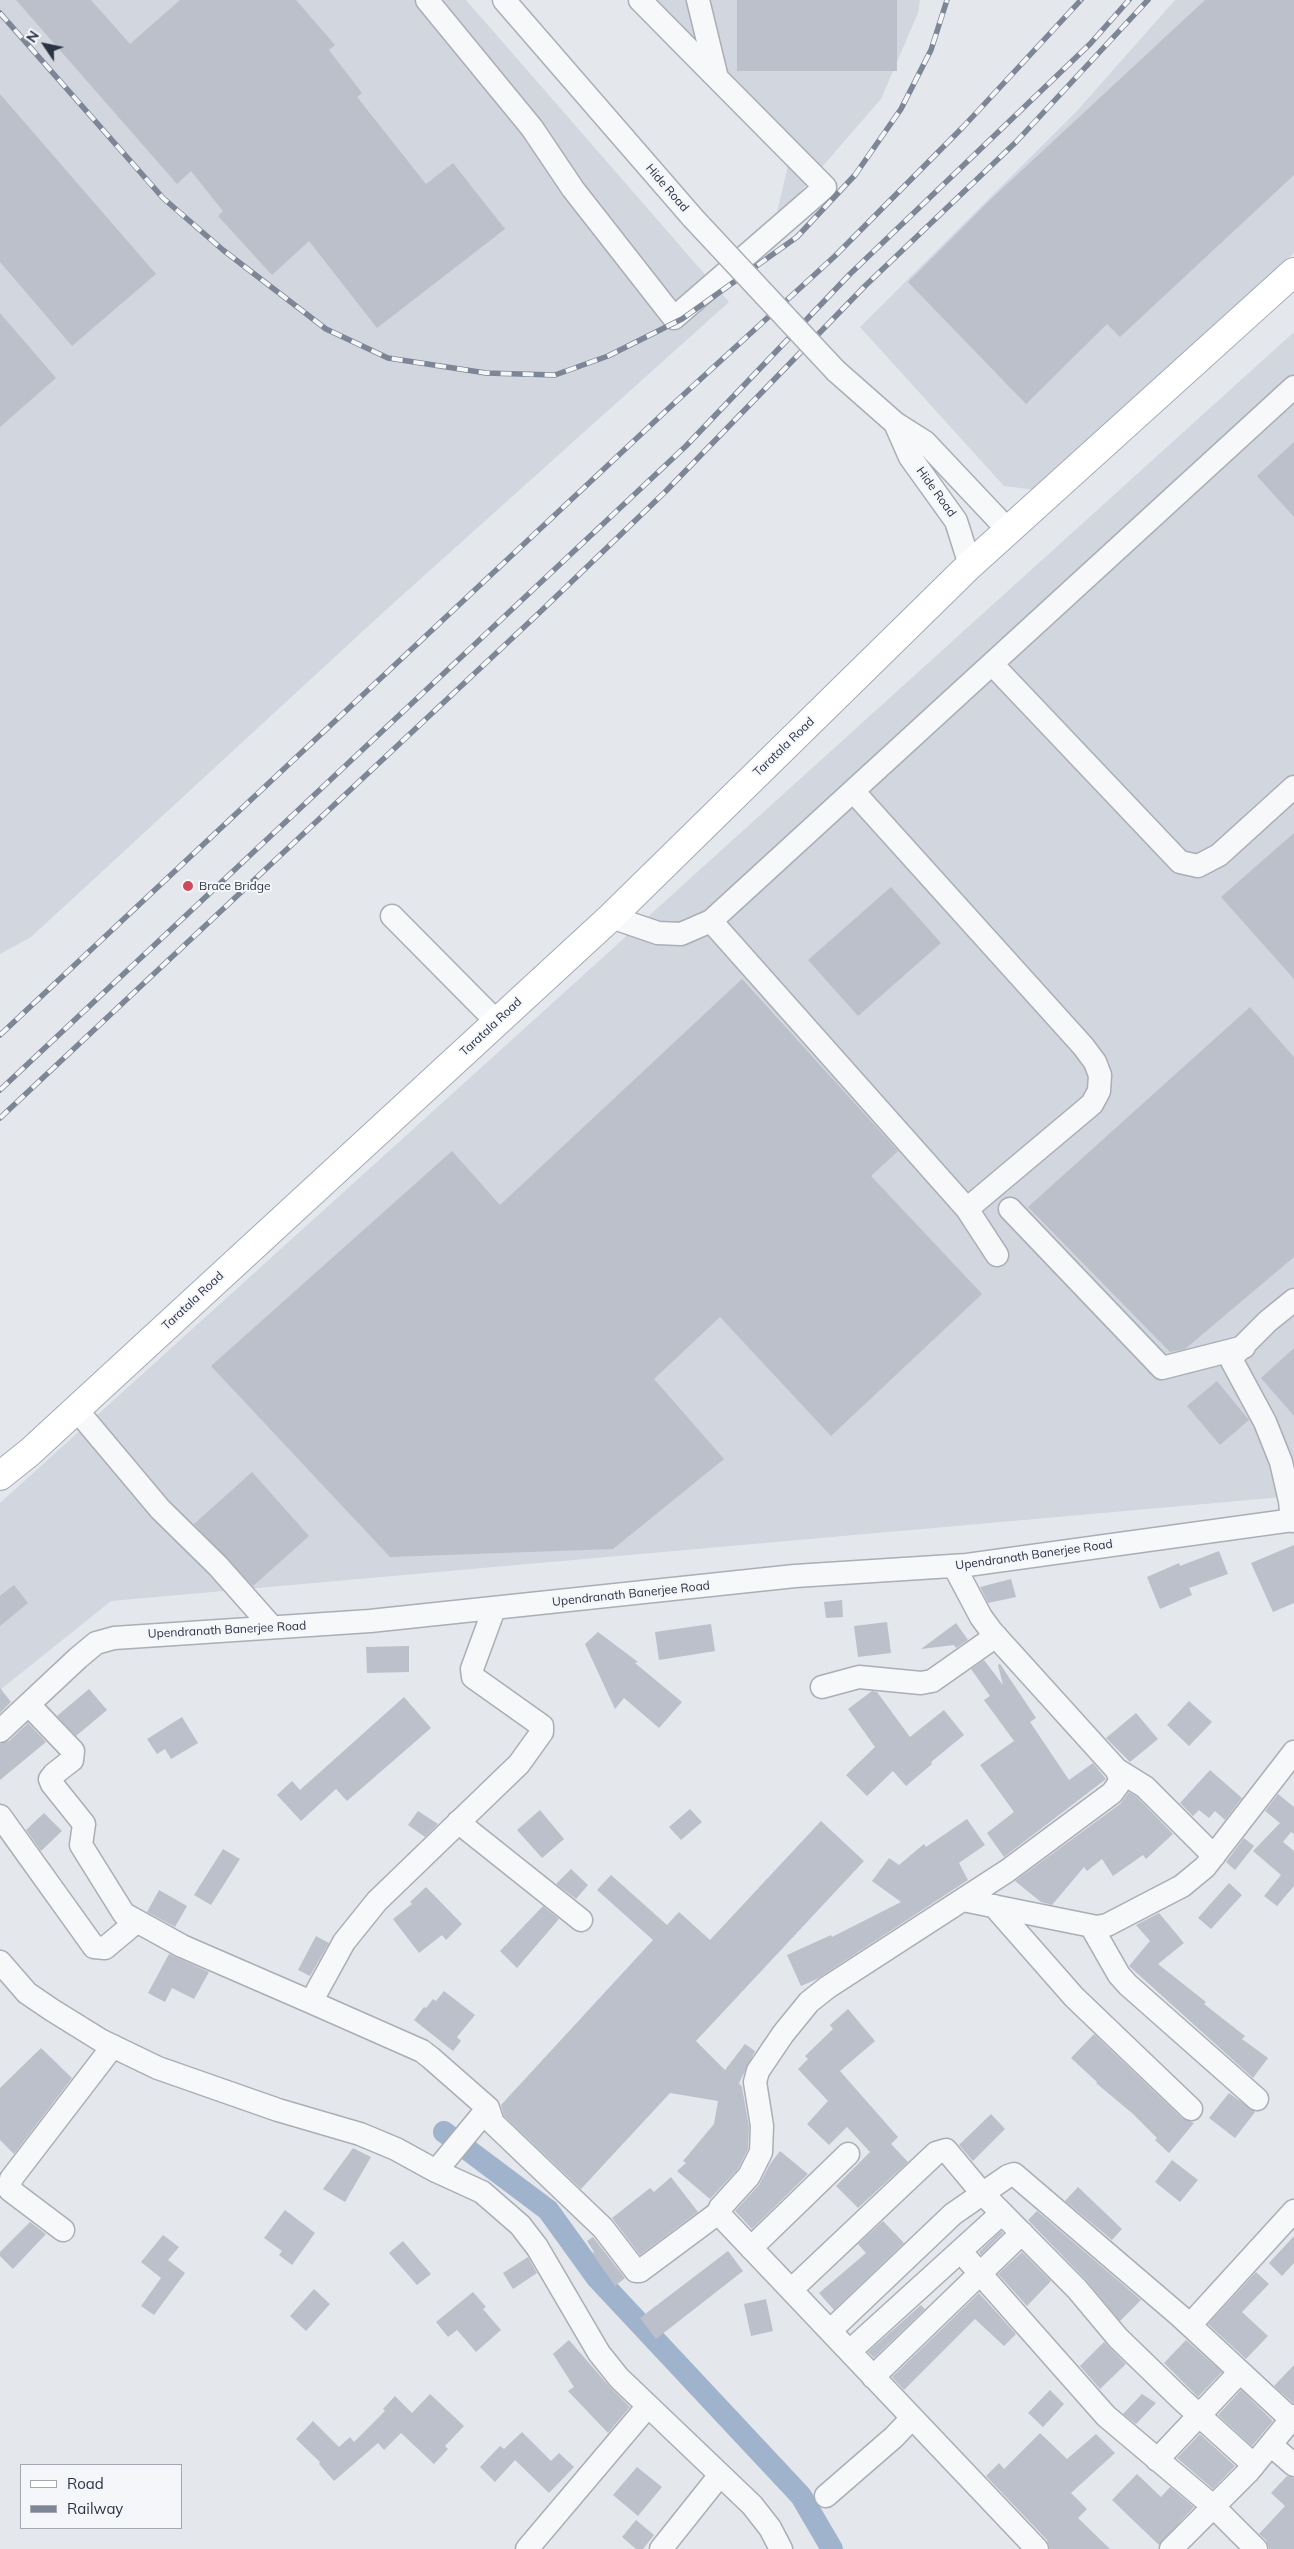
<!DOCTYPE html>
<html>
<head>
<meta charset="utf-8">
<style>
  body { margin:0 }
  #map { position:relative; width:1294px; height:2549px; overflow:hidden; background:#e4e7ec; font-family:Mulish,sans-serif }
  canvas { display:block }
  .legend { position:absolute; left:20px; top:2464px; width:162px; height:65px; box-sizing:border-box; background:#f4f6f9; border:1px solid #a4a8b1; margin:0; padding:6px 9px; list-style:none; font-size:15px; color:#2b3445 }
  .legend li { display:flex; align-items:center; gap:10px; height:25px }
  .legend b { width:25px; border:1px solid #a4a8b1 }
  .north { position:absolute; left:20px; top:20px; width:50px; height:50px; -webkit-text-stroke:4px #f4f6f9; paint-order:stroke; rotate:304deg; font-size:14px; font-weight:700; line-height:20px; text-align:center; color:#2b3445 }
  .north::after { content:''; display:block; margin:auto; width:18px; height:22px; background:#2b3445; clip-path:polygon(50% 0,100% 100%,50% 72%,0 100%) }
</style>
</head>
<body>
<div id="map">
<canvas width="1294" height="2549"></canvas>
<ul class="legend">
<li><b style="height:6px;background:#fff"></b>Road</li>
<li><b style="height:6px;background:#7d8696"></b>Railway</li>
</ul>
<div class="north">N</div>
</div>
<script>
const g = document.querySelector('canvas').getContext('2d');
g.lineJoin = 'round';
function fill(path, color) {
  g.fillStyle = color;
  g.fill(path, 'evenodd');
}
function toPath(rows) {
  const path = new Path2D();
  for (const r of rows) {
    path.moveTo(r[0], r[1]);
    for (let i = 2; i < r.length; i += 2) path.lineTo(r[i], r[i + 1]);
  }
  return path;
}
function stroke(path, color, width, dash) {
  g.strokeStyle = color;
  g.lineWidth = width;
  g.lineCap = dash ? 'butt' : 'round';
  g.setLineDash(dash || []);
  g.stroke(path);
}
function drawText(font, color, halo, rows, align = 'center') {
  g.font = font + ' Mulish,sans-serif';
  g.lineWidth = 4;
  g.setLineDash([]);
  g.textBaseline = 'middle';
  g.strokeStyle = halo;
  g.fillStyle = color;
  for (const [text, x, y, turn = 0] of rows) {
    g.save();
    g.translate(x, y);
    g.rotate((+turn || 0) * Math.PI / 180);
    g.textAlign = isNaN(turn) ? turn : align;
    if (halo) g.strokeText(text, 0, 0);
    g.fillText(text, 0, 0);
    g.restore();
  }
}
const built = toPath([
  [0,0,466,0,729,302,388,608,31,937,0,954],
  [652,0,920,0,918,13,881,99,775,221,793,144],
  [1175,0,1294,0,1294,253,1036,490,1004,486,860,327,1076,112],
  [1294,332,1294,1496,111,1601,0,1690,0,1503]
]);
const canal = toPath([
  [444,2132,548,2210,597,2278,801,2496,832,2549]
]);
const building = toPath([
  [16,0,91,0,130,44,180,0,296,0,335,45,329,50,362,93,357,97,426,184,453,163,505,229,377,328,309,241,272,275,218,216,223,211,191,171,177,184],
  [737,0,897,0,897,71,737,71],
  [1205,0,1294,0,1294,175,1120,337,1107,324,1026,404,908,282,991,199],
  [0,94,156,274,72,346,0,262],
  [0,313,56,378,0,427],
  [1294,442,1294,517,1257,476],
  [1294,833,1294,979,1221,897],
  [891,887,941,943,858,1016,808,960],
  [742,979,898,1151,871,1176,982,1294,831,1436,720,1317,654,1379,724,1459,613,1549,390,1557,211,1366,452,1151,500,1205],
  [1250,1007,1294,1057,1294,1257,1185,1349,1170,1352,1028,1207],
  [1294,1348,1294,1416,1261,1378],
  [1217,1381,1249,1420,1220,1445,1187,1406],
  [252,1472,309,1536,253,1586,194,1524],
  [1294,1545,1294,1603,1273,1612,1251,1563],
  [1219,1551,1228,1574,1189,1588,1192,1595,1160,1609,1147,1577,1179,1563,1180,1566],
  [1011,1579,1016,1597,988,1603,980,1587],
  [14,1585,28,1603,0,1626,0,1596],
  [842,1600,843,1617,826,1618,824,1602],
  [887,1622,891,1653,858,1657,854,1626],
  [956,1623,968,1640,956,1648,954,1645,921,1649],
  [711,1624,715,1651,659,1660,655,1632],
  [598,1632,638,1662,635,1663,682,1702,659,1728,624,1698,615,1709,585,1644],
  [409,1646,409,1672,367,1673,366,1647],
  [984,1660,1003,1685,998,1665,1000,1664,1036,1718,1030,1722,1069,1780,1093,1763,1106,1779,1004,1857,987,1833,1014,1812,980,1765,1014,1741,984,1700,990,1696,971,1669],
  [0,1688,11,1702,0,1713],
  [89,1689,107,1710,76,1736,57,1716],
  [872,1691,877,1692,910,1737,944,1710,964,1735,931,1762,932,1764,906,1786,893,1771,867,1796,846,1775,875,1747,848,1709],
  [404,1697,431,1728,347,1801,336,1789,301,1821,277,1795,292,1781,300,1790],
  [1189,1701,1212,1722,1189,1746,1167,1725],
  [1136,1713,1158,1739,1130,1762,1106,1738],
  [182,1717,198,1743,171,1759,165,1749,157,1754,147,1739],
  [28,1723,46,1742,0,1780,0,1744,9,1741],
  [1210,1770,1242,1798,1225,1820,1215,1811,1209,1818,1199,1810,1193,1816,1180,1803],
  [1129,1792,1137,1797,1173,1834,1146,1859,1143,1855,1113,1876,1102,1859,1087,1871,1084,1867,1052,1905,1041,1902,1015,1881,1120,1804],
  [1278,1794,1294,1807,1294,1834,1291,1832,1283,1842,1294,1851,1294,1886,1277,1906,1264,1896,1281,1875,1253,1851,1280,1823,1265,1811],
  [690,1809,702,1822,681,1840,669,1827],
  [540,1810,564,1839,542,1858,517,1830],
  [418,1811,438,1824,425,1837,408,1825],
  [44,1813,62,1831,41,1851,26,1830],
  [967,1819,985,1845,959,1863,968,1880,817,1979,801,1986,787,1955,831,1935,832,1937,901,1902,872,1881,889,1858,899,1865,924,1844,926,1847],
  [821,1821,864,1861,696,2041,725,2070,745,2044,755,2051,739,2083,742,2087,749,2127,748,2149,738,2169,710,2199,677,2171,686,2163,683,2161,714,2124,718,2101,670,2093,581,2189,504,2116,501,2105,653,1940,597,1890,611,1875,667,1925,679,1912,710,1940],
  [1244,1838,1254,1846,1235,1870,1226,1862],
  [223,1849,240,1859,211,1905,194,1895],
  [571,1869,588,1885,576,1899,556,1884],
  [1229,1883,1242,1895,1211,1929,1198,1918],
  [426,1887,462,1924,446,1940,442,1935,419,1953,393,1919,412,1904,410,1902],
  [159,1890,187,1906,175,1927,147,1912],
  [543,1906,559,1919,517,1968,500,1951],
  [1159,1913,1184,1943,1158,1964,1206,2002,1204,2004,1245,2036,1242,2039,1268,2058,1253,2078,1129,1966,1150,1941,1136,1925],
  [316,1936,329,1943,310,1976,298,1970],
  [169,1954,209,1972,194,1999,172,1988,165,2002,148,1993],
  [444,1991,475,2015,457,2037,461,2041,453,2051,414,2020,424,2007,426,2008,433,1999,436,2001],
  [848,2009,875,2041,840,2071,898,2137,891,2144,908,2162,858,2208,836,2186,870,2152,847,2127,829,2145,807,2124,828,2101,798,2069,808,2059,805,2056,833,2029,830,2025],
  [1094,2034,1182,2118,1194,2123,1169,2153,1155,2140,1157,2138,1133,2114,1096,2083,1097,2082,1071,2058],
  [41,2048,72,2078,14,2154,0,2140,0,2088],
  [1229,2093,1255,2112,1235,2138,1209,2118],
  [991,2114,1005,2129,973,2161,959,2145],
  [353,2148,371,2157,345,2202,323,2189],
  [780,2151,808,2174,752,2229,735,2211,759,2185,770,2164],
  [1172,2160,1198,2180,1180,2202,1155,2182],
  [671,2177,698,2212,640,2255,612,2218,650,2188,654,2192],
  [1078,2187,1122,2229,1112,2240,1065,2201],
  [285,2210,315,2233,292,2265,279,2255,282,2251,264,2238],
  [1037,2211,1141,2300,1120,2321,1086,2280,1028,2220],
  [883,2221,904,2243,834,2310,819,2293,866,2253,858,2244],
  [30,2222,46,2234,13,2269,0,2256,0,2252],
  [1001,2231,1003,2233,981,2255,979,2252],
  [163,2235,179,2247,168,2260,185,2273,154,2315,141,2306,161,2278,141,2262],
  [1294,2236,1294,2263,1282,2276,1269,2263],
  [593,2237,625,2278,615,2286,592,2253,594,2252,587,2241],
  [403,2241,431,2274,417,2285,389,2253],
  [728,2251,743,2271,656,2339,640,2318],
  [1022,2252,1051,2281,1027,2306,998,2274],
  [528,2257,537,2273,513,2289,503,2273],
  [1256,2272,1269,2284,1242,2312,1268,2336,1246,2359,1208,2324],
  [314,2289,330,2304,306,2331,290,2316],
  [473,2292,486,2307,483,2309,501,2330,476,2352,457,2330,448,2337,436,2322],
  [979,2293,1016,2334,1004,2346,975,2319,904,2390,892,2377],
  [766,2299,773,2331,751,2336,744,2304],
  [921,2305,925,2309,874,2358,868,2352],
  [569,2340,609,2386,630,2407,608,2433,568,2391,574,2387,553,2354],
  [1186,2340,1222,2372,1198,2397,1164,2363],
  [1104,2342,1126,2364,1100,2389,1080,2366],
  [1294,2365,1294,2403,1293,2403,1274,2386],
  [1050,2390,1064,2404,1043,2427,1028,2413],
  [1241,2390,1273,2421,1252,2446,1218,2415],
  [430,2394,464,2426,445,2446,448,2449,434,2464,401,2433,384,2450,378,2443,334,2481,319,2464,320,2462,296,2439,313,2421,339,2447,350,2437,354,2442,385,2411,383,2409,395,2396,412,2413],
  [1142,2394,1156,2403,1136,2424,1123,2414],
  [522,2432,551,2461,559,2453,574,2467,549,2493,515,2460,495,2482,480,2467,500,2446,504,2449],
  [1040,2433,1067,2459,1096,2434,1115,2453,1071,2493,1087,2509,1078,2518,1110,2549,1050,2549,1047,2540,986,2476,999,2463,1004,2469],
  [1200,2434,1235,2466,1213,2489,1177,2458],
  [637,2467,662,2487,638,2516,613,2495],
  [1137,2474,1161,2497,1170,2487,1194,2507,1159,2545,1112,2500],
  [1287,2476,1294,2478,1294,2549,1269,2549,1266,2540,1259,2534,1285,2506,1271,2493],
  [636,2520,654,2535,643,2549,636,2549,622,2537]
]);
const minor = toPath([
  [427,0,532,128,573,189,674,318,825,187,717,78,698,0],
  [504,0,693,218],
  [640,0,716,77],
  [836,371,895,423,925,442,1008,530],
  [895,423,910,457,956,521,970,565],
  [992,664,1180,862,1198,866,1219,855,1294,787],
  [853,791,1083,1046,1095,1062,1100,1075,1099,1091,1092,1104,967,1209],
  [392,916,497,1022],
  [611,917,658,933,681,934,711,921,1294,387],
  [711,921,967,1209,997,1255],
  [1010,1209,1162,1368,1244,1347],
  [76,1409,160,1509,218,1566,272,1627],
  [1292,1521,1290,1501,1281,1462,1265,1422,1232,1361,1232,1357,1268,1321,1294,1300],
  [954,1566,981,1617,992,1632,1116,1769,1120,1778,1118,1785,1112,1793,1007,1871,828,1987,809,2002,783,2034,758,2071,755,2082,762,2126,761,2152,749,2176,720,2208,718,2213,1037,2549],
  [822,1687,859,1677,921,1683,932,1681,996,1636],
  [29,1705,73,1751,72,1760,54,1774,50,1779,52,1784,84,1824,81,1845,124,1914,182,1946,311,2002,344,1942,377,1901,519,1764,542,1732,542,1726,473,1677,472,1669,494,1609],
  [0,1731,78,1658,96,1643,114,1638,370,1621,795,1576,967,1565,1294,1520],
  [1116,1769,1145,1787,1214,1856],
  [0,1816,94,1947,105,1948,136,1922],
  [458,1822,581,1920],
  [963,1900,1097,1927,1107,1925,1182,1886,1205,1867,1294,1752],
  [994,1906,1074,1997,1191,2109],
  [1091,1926,1119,1975,1128,1985,1257,2099],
  [0,1962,27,1993,52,2010,102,2041,158,2068,278,2110,360,2134,396,2149,436,2171,482,2192,520,2225,537,2247,599,2353,619,2378,752,2505,770,2528,781,2549],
  [311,2002,422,2051,431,2058,488,2108,493,2123,603,2228,636,2271,640,2271,718,2213],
  [436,2171,488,2108],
  [63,2230,10,2190,11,2179,113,2046],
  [751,2248,848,2154],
  [961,2252,1106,2416,1214,2507,1256,2549],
  [791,2290,936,2153,946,2150,982,2193,1077,2289,1118,2338,1181,2399,1254,2465],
  [1190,2325,1294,2211],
  [830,2331,953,2214,1008,2176,1014,2174,1180,2316,1292,2420],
  [850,2351,1002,2213],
  [873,2377,1022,2233],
  [1271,2445,1294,2465],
  [1157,2460,1240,2372],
  [826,2496,894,2437,912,2418],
  [527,2549,648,2406],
  [661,2549,720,2475],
  [1171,2549,1248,2472,1294,2416]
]);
const major = toPath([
  [0,1476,30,1452,611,917,970,565,1294,272]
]);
const rail = toPath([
  [0,13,163,198,223,250,326,329,388,358,486,373,555,375,608,356,682,319,797,237,855,175,901,109,931,50,947,0],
  [0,1035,669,408,835,256,964,126,1081,0],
  [0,1090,686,446,850,274,1090,44,1129,0],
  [0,1118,538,614,666,491,865,286,1016,142,1148,0]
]);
const minorBridge = toPath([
  [693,218,836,371]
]);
const markers = [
  [188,886,6,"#d1495b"]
];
const streetNames = [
  ["Hide Road",667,188,49],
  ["Hide Road",936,492,54],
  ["Taratala Road",784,747,-44],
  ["Taratala Road",491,1027,-43],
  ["Taratala Road",193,1301,-43],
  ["Upendranath Banerjee Road",1034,1555,-8],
  ["Upendranath Banerjee Road",631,1594,-6],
  ["Upendranath Banerjee Road",227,1630,-3]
];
const poiNames = [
  ["Brace Bridge",199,886]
];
fill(built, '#d2d6de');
stroke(canal, '#9fb4cc', 22);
fill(building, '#bbc0ca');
stroke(minor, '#a9aeb7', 25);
stroke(major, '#a3abb8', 30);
stroke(minor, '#f7f8fa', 22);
stroke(major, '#fff', 28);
stroke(rail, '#7d8696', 5.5);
stroke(rail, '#f4f6f9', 4, [11]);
stroke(minorBridge, '#a9aeb7', 25, []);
stroke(minorBridge, '#f7f8fa', 22);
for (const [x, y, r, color] of markers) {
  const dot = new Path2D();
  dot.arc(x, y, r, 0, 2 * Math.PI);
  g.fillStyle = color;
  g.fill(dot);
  stroke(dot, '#f4f6f9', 2);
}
drawText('12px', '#2b3445', '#f4f6f9', streetNames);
drawText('12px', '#2b3445', '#f4f6f9', poiNames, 'left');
</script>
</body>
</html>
